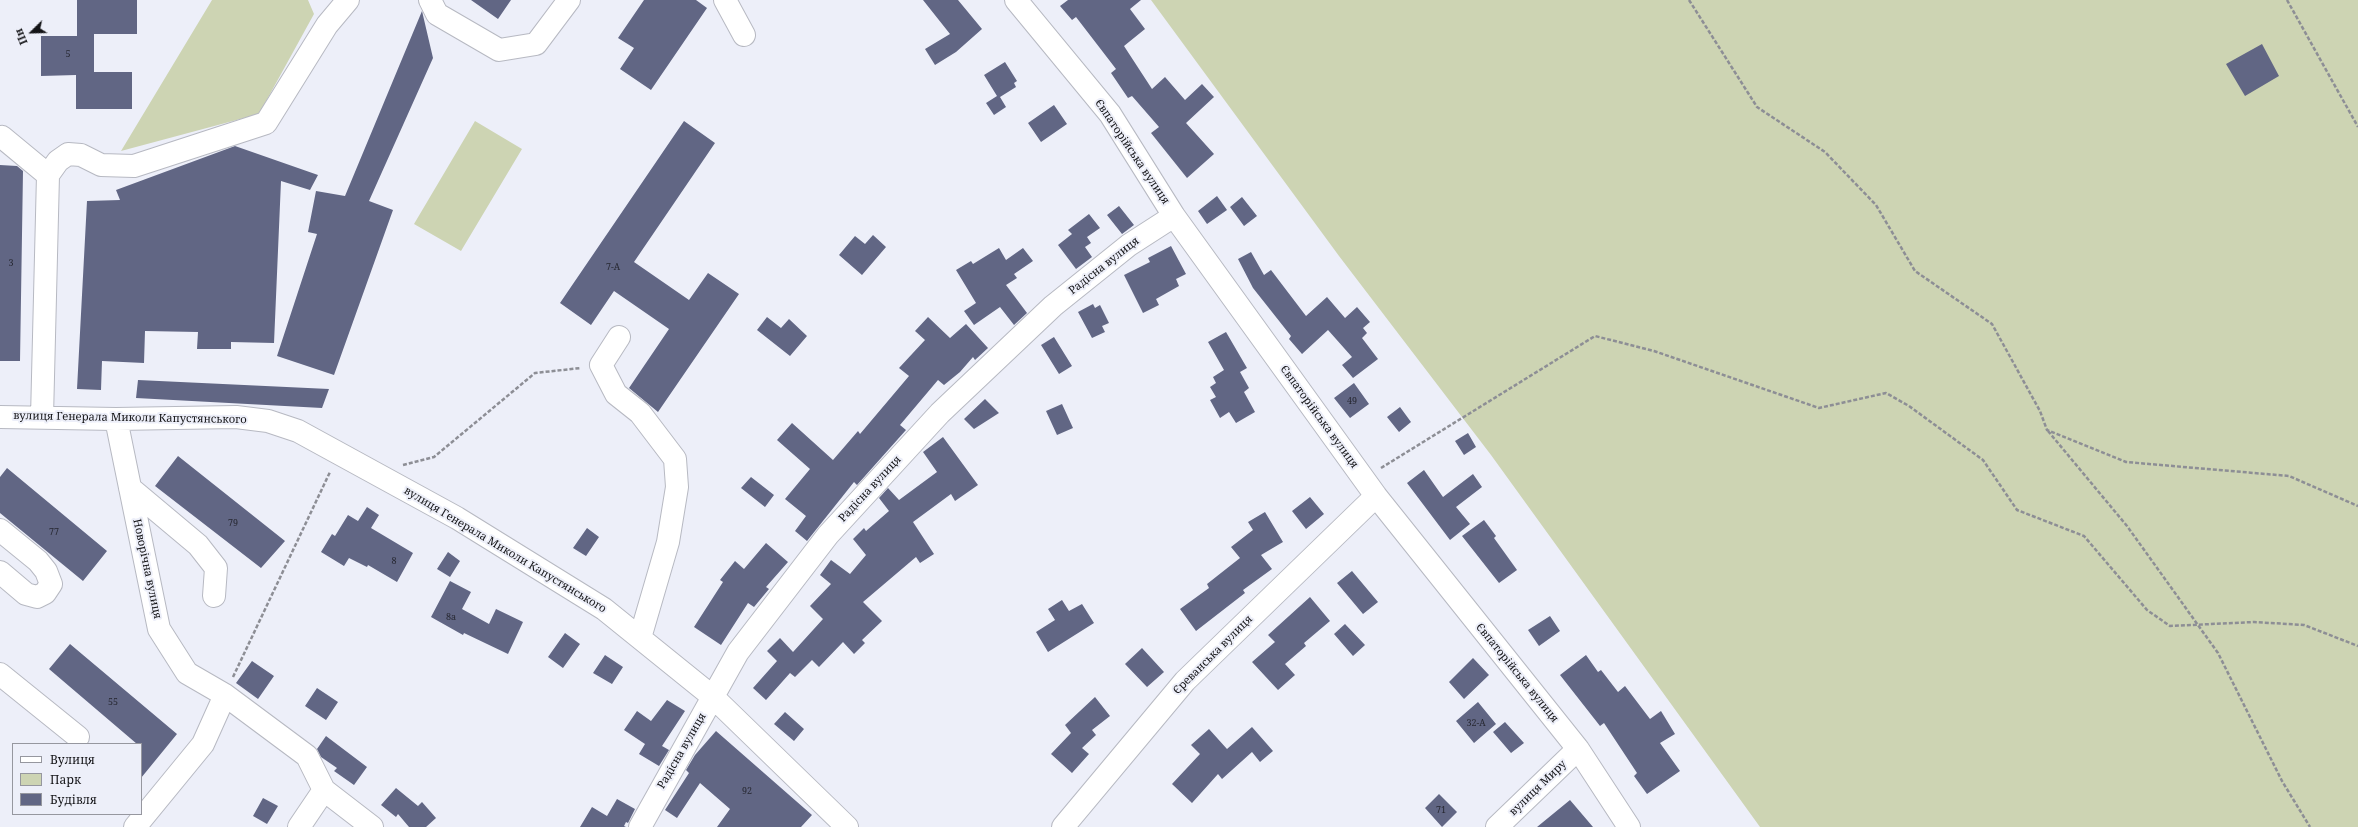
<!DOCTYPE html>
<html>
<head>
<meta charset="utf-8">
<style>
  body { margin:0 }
  #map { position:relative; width:2358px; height:827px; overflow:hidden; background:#edeff9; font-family:"Noto Serif",serif }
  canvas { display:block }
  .legend { position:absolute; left:12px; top:743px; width:130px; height:72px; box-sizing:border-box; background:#edeff9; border:1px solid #96979f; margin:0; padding:5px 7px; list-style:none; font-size:12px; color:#141417 }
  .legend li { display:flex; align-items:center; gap:8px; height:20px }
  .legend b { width:20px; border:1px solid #96979f }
  .north { position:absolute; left:12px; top:12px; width:40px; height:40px; -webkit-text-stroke:3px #edeff9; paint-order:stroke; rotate:247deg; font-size:11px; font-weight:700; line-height:16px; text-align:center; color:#141417 }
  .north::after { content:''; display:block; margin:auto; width:14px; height:18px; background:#141417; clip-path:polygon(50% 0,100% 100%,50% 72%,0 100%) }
</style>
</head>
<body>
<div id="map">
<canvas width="2358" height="827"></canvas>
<ul class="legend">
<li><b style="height:5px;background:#fff"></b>Вулиця</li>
<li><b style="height:11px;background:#cdd4b3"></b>Парк</li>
<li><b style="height:11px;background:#616684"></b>Будівля</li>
</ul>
<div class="north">Пн</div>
</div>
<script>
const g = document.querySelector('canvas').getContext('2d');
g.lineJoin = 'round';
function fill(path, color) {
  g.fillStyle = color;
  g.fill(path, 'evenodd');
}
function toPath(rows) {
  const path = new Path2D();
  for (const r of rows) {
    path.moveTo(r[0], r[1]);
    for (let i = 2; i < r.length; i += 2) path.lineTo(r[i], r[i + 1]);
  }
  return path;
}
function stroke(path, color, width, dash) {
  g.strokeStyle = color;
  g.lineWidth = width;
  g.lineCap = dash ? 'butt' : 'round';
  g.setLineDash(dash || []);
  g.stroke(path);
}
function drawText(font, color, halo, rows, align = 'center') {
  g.font = font + ' "Noto Serif",serif';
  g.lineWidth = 4;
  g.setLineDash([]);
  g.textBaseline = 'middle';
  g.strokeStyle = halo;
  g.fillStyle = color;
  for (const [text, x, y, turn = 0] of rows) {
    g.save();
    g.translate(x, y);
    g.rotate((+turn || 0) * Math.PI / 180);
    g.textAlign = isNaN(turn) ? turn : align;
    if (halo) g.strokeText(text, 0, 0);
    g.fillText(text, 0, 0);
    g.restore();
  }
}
const green = toPath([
  [212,0,308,0,314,14,259,114,121,151],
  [1151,0,2358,0,2358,827,1760,827,1491,455,1339,256],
  [475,121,522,149,461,251,414,224]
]);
const building = toPath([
  [77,0,137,0,137,34,94,34,94,72,132,72,132,109,76,109,76,75,41,76,41,36,77,36],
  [471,0,511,0,498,19],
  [644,0,696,0,707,8,651,90,620,69,634,48,618,38],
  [923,0,958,0,982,29,956,52,935,65,925,49,950,34],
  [1068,0,1141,0,1130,9,1145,29,1124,46,1152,89,1165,77,1185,100,1202,84,1214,97,1186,123,1214,154,1187,178,1151,133,1159,127,1132,96,1128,98,1111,73,1116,69,1076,17,1072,20,1060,6],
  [422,11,433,58,369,201,393,210,334,375,277,356,317,234,308,232,316,191,345,196],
  [2262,44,2279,76,2245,96,2226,64],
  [1005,62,1017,81,1014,83,1016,87,1000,97,1006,107,994,115,986,103,997,96,984,75],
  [1054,105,1067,124,1041,142,1028,123],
  [684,121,715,143,634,262,689,300,708,273,739,294,658,412,629,388,669,329,614,291,591,325,560,303],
  [235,146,318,175,310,190,281,181,274,343,231,342,231,349,197,349,198,332,145,331,144,363,102,361,101,390,77,389,87,201,120,200,116,190],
  [0,165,17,166,23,171,20,361,0,361],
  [1217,196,1227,210,1207,224,1198,211],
  [1242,197,1257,216,1244,226,1230,207],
  [1119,206,1134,225,1122,234,1107,215],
  [1089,214,1100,228,1087,237,1091,243,1085,247,1092,257,1076,269,1058,245,1072,234,1068,230],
  [873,235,886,247,862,275,839,255,855,236,865,244],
  [1171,246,1186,274,1176,279,1179,286,1156,299,1159,305,1143,313,1124,275,1150,262,1148,258],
  [999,248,1006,260,1023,248,1033,261,1014,274,1017,278,1006,285,1027,313,1014,325,1000,307,974,325,964,311,976,303,956,270,971,261,973,264],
  [1251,252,1264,275,1271,270,1306,316,1327,297,1345,318,1357,307,1370,322,1363,328,1367,333,1362,338,1378,359,1353,378,1342,365,1352,357,1328,330,1302,354,1289,339,1291,336,1253,288,1238,259],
  [1093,304,1095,308,1100,305,1109,323,1102,326,1105,332,1092,338,1078,312],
  [767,317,781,328,789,319,807,336,790,356,757,330],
  [928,317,950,338,966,324,988,348,975,360,973,357,960,372,944,385,938,380,900,425,906,430,857,485,854,482,807,541,795,531,806,516,785,499,810,469,777,440,792,423,833,460,858,431,860,434,909,376,899,368,925,340,915,331],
  [1226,332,1247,368,1240,372,1249,388,1244,392,1255,412,1236,423,1229,412,1220,418,1210,400,1216,397,1210,387,1216,383,1213,377,1224,370,1208,342],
  [1054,337,1072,366,1059,374,1041,345],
  [138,380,329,389,322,408,136,398],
  [1354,383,1369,404,1350,418,1334,398],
  [985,399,999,413,974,429,964,419],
  [1062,404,1073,428,1057,435,1046,411],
  [1400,407,1411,422,1399,432,1387,417],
  [1468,433,1476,447,1464,455,1455,441],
  [943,437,978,485,955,501,951,494,913,522,934,554,920,563,916,557,863,602,882,621,862,640,865,643,854,654,843,642,819,667,812,660,795,677,790,673,766,700,753,688,777,661,767,651,780,638,793,652,823,619,810,606,831,584,820,575,831,560,850,574,866,555,853,539,864,528,866,531,889,511,879,498,888,488,899,500,937,472,923,452],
  [178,456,285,541,261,568,155,486],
  [7,468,107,551,83,581,0,513,0,477],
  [1424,470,1443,497,1473,474,1482,487,1456,507,1470,524,1450,540,1407,483],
  [751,477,774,495,765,507,741,488],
  [1310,497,1324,514,1306,529,1292,511],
  [367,507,379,515,371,528,413,553,397,582,368,565,367,567,349,558,344,566,321,552,332,534,335,536,348,515,358,521],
  [1265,512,1283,542,1261,555,1272,569,1243,590,1245,593,1196,631,1180,609,1209,588,1207,584,1240,558,1231,547,1253,530,1248,522],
  [1484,520,1496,536,1494,538,1517,570,1499,583,1462,536],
  [587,528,599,537,586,556,573,548],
  [766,543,788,562,766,587,769,589,754,607,748,603,721,645,694,627,723,582,720,580,735,561,744,569],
  [448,552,460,561,450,577,437,569],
  [1352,571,1378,602,1363,614,1337,583],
  [450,581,471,592,462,609,489,624,496,609,523,622,508,654,464,633,463,635,431,617],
  [1310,597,1330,621,1304,643,1306,646,1285,664,1295,675,1278,690,1252,662,1275,642,1268,635],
  [1062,600,1069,611,1082,604,1094,623,1048,652,1036,632,1055,620,1048,609],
  [1550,616,1560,631,1539,646,1528,630],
  [1345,624,1365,645,1353,656,1334,634],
  [565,633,580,644,563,668,548,657],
  [70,644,177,734,141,778,141,744,137,744,49,669],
  [1142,648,1164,672,1147,687,1125,664],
  [605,655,623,667,612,684,593,673],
  [1586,655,1598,672,1601,670,1618,692,1625,686,1650,719,1661,711,1675,734,1660,743,1680,771,1647,794,1634,776,1637,773,1604,723,1600,726,1560,675],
  [1473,658,1489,675,1464,699,1449,682],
  [252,661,274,676,258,699,236,683],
  [317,688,338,702,326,720,305,706],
  [1095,697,1110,716,1092,730,1096,735,1082,748,1089,754,1072,773,1051,754,1071,733,1065,725],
  [667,700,685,711,662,746,669,750,659,766,639,754,645,744,624,730,637,711,651,721],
  [1478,702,1496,724,1474,743,1456,721],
  [785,712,804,729,794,741,774,724],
  [1505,722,1524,743,1511,753,1493,732],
  [1252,727,1273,751,1260,762,1252,752,1222,779,1218,774,1192,803,1172,784,1200,754,1191,745,1209,729,1227,749],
  [716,731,812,815,801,827,717,827,730,809,700,783,677,818,665,810,689,773,686,770,695,755],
  [326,736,367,767,354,785,334,771,337,768,321,757,317,749],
  [396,788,418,806,422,802,436,818,426,827,409,827,398,814,396,817,381,805],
  [1439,794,1457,812,1442,827,1425,808],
  [263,798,278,806,267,824,253,816],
  [617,799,635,809,628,823,626,822,624,826,626,827,580,827,592,807,607,816],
  [1570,800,1593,827,1537,827]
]);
const path = toPath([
  [1689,0,1757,107,1825,152,1876,205,1915,271,1992,324,2040,411,2047,430,2126,462,2289,476,2358,506],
  [2287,0,2358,127],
  [2048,431,2127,526,2218,653,2282,781,2310,827],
  [403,465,434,457,535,373,581,368],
  [1381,468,1595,336,1654,351,1819,408,1886,393,1909,406,1983,460,2017,510,2084,536,2147,610,2170,626,2254,622,2304,625,2358,646],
  [233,677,330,472]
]);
const minor = toPath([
  [430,0,437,14,499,50,536,44,569,0],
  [725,0,744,35],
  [1016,0,1110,114,1174,216,1376,496,1578,749,1629,827],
  [0,138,2,137,48,175],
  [619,337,601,365,616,394,640,413,675,459,677,487,668,542,640,638],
  [0,417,116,419,236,417,268,421,298,431,457,518,604,609,713,697,847,827],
  [42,417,48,175,58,161,68,154,81,155,101,165,134,166,266,123,327,25,348,0],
  [116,419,159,629,187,673,225,695,307,756,324,790,372,827],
  [130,488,198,545,216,568,214,596],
  [0,530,38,561,46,571,51,584,45,593,37,597,26,594,0,572],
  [0,674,78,737],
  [135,827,203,744,225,695],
  [299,827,324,790],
  [640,827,738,652,828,535,940,413,1053,306,1129,245,1174,216],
  [1063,827,1185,681,1376,496],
  [1497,827,1578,749]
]);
const numberNames = [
  ["5",68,54],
  ["3",11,263],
  ["7-А",613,267],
  ["49",1352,401],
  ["79",233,523],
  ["77",54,532],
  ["8",394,561],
  ["8а",451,617],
  ["55",113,702],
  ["32-А",1476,723],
  ["92",747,791],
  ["71",1441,810]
];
const streetNames = [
  ["Євпаторійська вулиця",1132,152,56],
  ["Радісна вулиця",1104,266,-38],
  ["Євпаторійська вулиця",1319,417,54],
  ["вулиця Генерала Миколи Капустянського",130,418,1],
  ["Радісна вулиця",870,489,-47],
  ["вулиця Генерала Миколи Капустянського",505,550,31],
  ["Новорічна вулиця",147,569,78],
  ["Єреванська вулиця",1213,655,-45],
  ["Євпаторійська вулиця",1517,673,51],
  ["Радісна вулиця",682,751,-60],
  ["вулиця Миру",1538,788,-44]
];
fill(green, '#cdd4b3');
fill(building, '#616684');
stroke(minor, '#b7b9c2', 24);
stroke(path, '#8d8e95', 2.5, [4, 2]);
stroke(minor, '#fff', 22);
drawText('9px', '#272832', null, numberNames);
drawText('11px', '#141417', '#edeff9', streetNames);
</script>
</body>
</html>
